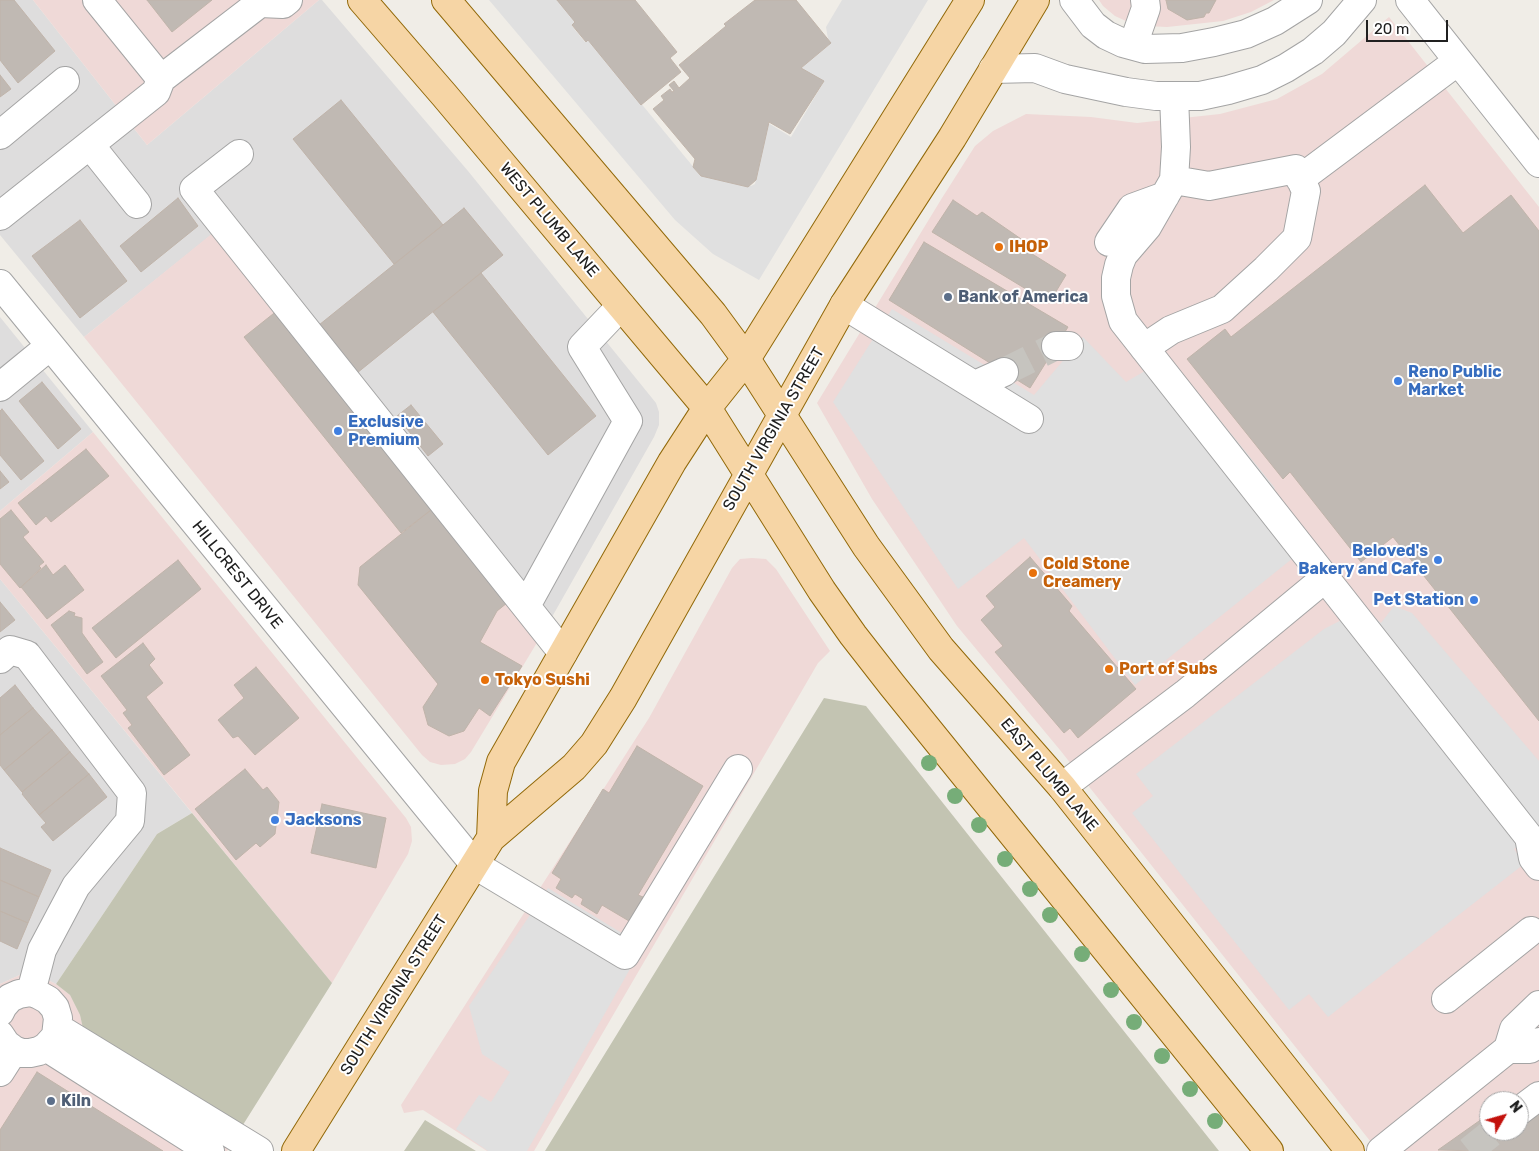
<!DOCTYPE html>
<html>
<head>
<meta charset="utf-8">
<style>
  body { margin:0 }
  #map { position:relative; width:1539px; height:1151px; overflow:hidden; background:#f0ede7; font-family:Rubik,sans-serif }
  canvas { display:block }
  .north { position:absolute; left:1479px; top:1091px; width:50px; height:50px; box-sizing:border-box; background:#fff; border:1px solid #a6a6a6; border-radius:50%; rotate:52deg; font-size:14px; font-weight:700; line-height:20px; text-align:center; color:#202020 }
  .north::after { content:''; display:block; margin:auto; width:18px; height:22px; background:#c3110c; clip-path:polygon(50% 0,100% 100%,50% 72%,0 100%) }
  .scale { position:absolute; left:1366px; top:20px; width:82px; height:22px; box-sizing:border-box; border:2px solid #202020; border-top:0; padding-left:6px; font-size:15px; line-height:18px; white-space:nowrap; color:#202020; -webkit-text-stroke:4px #fff; paint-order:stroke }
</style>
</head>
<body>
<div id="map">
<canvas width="1539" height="1151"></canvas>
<div class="north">N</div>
<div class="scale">20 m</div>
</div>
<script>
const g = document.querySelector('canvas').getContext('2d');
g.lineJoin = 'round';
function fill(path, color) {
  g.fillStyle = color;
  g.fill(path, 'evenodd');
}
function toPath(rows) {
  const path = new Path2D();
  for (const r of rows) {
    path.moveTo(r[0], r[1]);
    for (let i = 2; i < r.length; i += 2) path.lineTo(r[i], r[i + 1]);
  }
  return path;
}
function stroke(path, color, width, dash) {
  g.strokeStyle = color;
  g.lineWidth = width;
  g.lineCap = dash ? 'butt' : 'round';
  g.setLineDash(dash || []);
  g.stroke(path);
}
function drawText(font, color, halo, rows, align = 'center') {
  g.font = font + ' Rubik,sans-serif';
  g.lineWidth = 4;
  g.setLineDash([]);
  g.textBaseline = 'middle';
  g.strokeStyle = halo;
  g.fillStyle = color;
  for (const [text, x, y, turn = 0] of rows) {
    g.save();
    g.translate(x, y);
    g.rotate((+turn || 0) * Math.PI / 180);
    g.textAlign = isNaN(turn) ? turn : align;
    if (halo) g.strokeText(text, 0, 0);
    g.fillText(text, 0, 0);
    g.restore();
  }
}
const residential = toPath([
  [0,0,33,0,147,145,319,0,322,0,468,171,656,403,659,412,659,425,654,437,544,631,214,233,84,337,0,235],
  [0,317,93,432,0,511],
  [0,579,192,813,157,834,56,984,38,975,22,974,0,984]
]);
const commercial = toPath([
  [33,0,319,0,147,145],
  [1099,0,1274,0,1251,12,1223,21,1167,27,1146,26,1126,21,1115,16,1103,6],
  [1389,17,1539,207,1539,1151,1378,1151,1060,750,957,626,872,499,817,403,942,198,975,146,993,131,1026,114,1091,117,1137,123,1220,114,1277,99,1322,74],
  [1489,1101,1519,1101,1519,1131,1489,1131],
  [214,232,544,631,471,752,465,759,455,764,441,765,430,762,422,755,84,337],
  [93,432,406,818,411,827,412,841,408,854,332,983,0,579,0,511],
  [752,558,766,559,776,569,830,651,818,663,534,1151,487,1151,423,1110,404,1113,401,1105,649,718,732,568,740,559],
  [22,974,38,975,56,984,70,995,80,1015,84,1033,241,1128,227,1151,0,1151,0,984]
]);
const construction = toPath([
  [824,698,866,706,1219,1151,545,1151],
  [192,813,332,983,241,1128,84,1033,80,1015,70,995,56,984,157,834],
  [425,1120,476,1151,404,1151]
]);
const parking = toPath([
  [489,0,558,0,576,23,572,26,585,42,588,39,700,175,751,186,755,184,768,123,791,137,823,83,800,69,829,45,826,27,842,0,928,0,759,280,713,254,675,220],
  [892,309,1034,395,1083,337,1126,382,1169,357,1275,488,1256,502,1298,554,1135,685,1024,538,958,589,833,402],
  [1394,606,1412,613,1539,761,1539,830,1514,849,1524,864,1328,1017,1309,994,1289,1010,1132,813,1153,796,1136,774,1324,629,1365,608,1381,623],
  [548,888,643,946,527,1151,488,1151,456,1129,479,1095,491,1102,510,1072,482,1054,469,1006]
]);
const building = toPath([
  [0,0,14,0,55,51,18,83,0,60,0,0],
  [147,0,212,0,172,32,147,0],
  [557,0,635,0,677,52,670,58,681,72,641,105,588,40,586,42,572,25,575,22,557,0],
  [755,0,796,0,831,43,801,68,824,81,790,134,769,122,756,180,748,187,701,176,693,167,695,159,653,109,664,100,661,96,670,89,672,92,674,91,669,85,674,81,679,88,690,78,679,65,726,26,724,24,755,0],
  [1166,0,1216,0,1209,13,1206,13,1204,17,1187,20,1168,9,1166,0],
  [0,75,11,89,0,97,0,75],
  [341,100,443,225,394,264,293,139,341,100],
  [1425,185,1463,233,1511,195,1539,231,1539,721,1393,537,1361,562,1290,472,1283,479,1187,359,1225,329,1231,337,1425,185],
  [178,198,198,226,141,272,120,246,178,198],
  [953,200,977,216,982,212,1024,241,1021,247,1066,275,1049,303,932,232,953,200],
  [464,208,503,255,357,373,319,325,464,208],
  [80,220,127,281,80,318,32,256,80,220],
  [924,242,1068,327,1030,388,889,300,924,242],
  [481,273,596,416,548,455,433,312,481,273],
  [278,310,436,506,401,533,244,337,278,310],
  [42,382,81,429,58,449,19,401,42,382],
  [411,405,443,444,428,456,397,416,411,405],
  [2,409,44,461,21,480,0,455,0,411,2,409],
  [86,449,109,476,51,522,46,516,36,525,18,503,86,449],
  [0,471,9,482,0,489,0,471],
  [436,506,512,599,497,611,480,642,522,666,490,716,479,708,464,731,449,736,428,725,423,707,438,684,358,585,360,567,436,506],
  [11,510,29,532,23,537,44,562,39,566,41,568,20,588,0,564,0,519,11,510],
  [1030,557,1072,606,1069,611,1136,689,1078,738,1070,728,1064,733,995,652,1003,646,981,620,995,607,986,596,1030,557],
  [178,560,201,589,116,658,92,628,178,560],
  [46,565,53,575,65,565,84,590,47,619,21,587,46,565],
  [0,602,15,620,0,632,0,602],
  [69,611,75,613,74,616,82,618,82,633,103,662,87,674,51,625,69,611],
  [143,643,155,659,149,665,163,683,146,697,190,755,164,775,128,728,132,725,123,713,127,710,101,676,143,643],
  [256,667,299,718,255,755,238,736,233,738,218,720,244,698,234,685,256,667],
  [15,685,33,708,0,735,0,698,15,685],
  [33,708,52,730,4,770,0,765,0,735,33,708],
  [52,730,70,752,22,792,4,770,52,730],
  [637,746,703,786,638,895,643,897,629,921,602,905,597,914,581,904,583,899,575,894,572,898,556,888,561,879,552,873,603,789,609,793,637,746],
  [70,752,89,774,39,815,22,794,23,793,22,792,70,752],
  [245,769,263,790,267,787,279,802,275,834,260,847,256,843,236,860,195,809,245,769],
  [89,774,107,797,53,841,41,827,46,823,39,815,89,774],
  [322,804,386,818,376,868,311,853,322,804],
  [0,848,51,870,39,897,0,880,0,848],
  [0,880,39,897,28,923,0,911,0,880],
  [0,911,28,923,17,949,0,941,0,911],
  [37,1072,163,1151,0,1151,0,1130,37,1072],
  [1539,1105,1539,1151,1480,1151,1506,1131,1519,1131,1519,1121,1539,1105],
  [1489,1114,1489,1131,1506,1131,1480,1151,1438,1150,1489,1114]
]);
const minorTunnel = toPath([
  [1004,372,1056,346],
  [1469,1151,1494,1131]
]);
const minor = toPath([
  [97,0,161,79,260,3,283,4,288,0],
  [1074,0,1093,25,1106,35,1123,43,1145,49,1182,48,1214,42,1246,34,1275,21,1308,0],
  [1410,0,1539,163],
  [1133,45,1146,8,1145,0],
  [993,69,1035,68,1065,79,1126,92,1156,96,1200,96,1228,90,1262,80,1286,68,1313,51,1334,33,1362,0],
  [1174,96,1176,147,1174,180,1147,227,1123,255,1119,265,1116,278,1116,296,1123,321,1529,837,1539,843],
  [0,135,65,81],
  [90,145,137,204],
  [239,154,194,189,563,653],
  [1300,179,1458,61],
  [0,216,156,92,161,79],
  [1109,242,1132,208,1165,196],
  [0,284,475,865,625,955,738,769],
  [844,305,1029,419],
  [1056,346,1069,346],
  [1144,348,1171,330,1222,309,1266,269,1297,238,1306,191,1296,169,1209,186,1174,180],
  [975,385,1004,372],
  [0,387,50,346],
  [526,606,628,421,582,347,621,306],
  [0,659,10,650,27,655,132,793,130,821,76,886,42,950,31,992],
  [1062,787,1185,694,1324,579],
  [1529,837,1533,858,1539,866],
  [1446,999,1531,931],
  [0,1012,3,1006,10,998,19,994,31,992,39,995,48,1000,55,1008,58,1018,56,1036,46,1047,39,1051,30,1053,22,1053,14,1050,6,1044,0,1035],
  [58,1028,259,1151],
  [46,1047,210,1151],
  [1508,1049,1530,1049,1539,1042],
  [0,1072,14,1050],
  [1519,1111,1539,1096],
  [1381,1151,1508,1049,1514,1029,1539,1005]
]);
const major = toPath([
  [362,0,445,96,707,408,822,591,853,635,892,685,1269,1151],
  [446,0,713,314,746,359,866,546,941,649,1062,787,1350,1151],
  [491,838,493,791,501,762,672,462,707,408,746,359,970,0],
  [296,1151,491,838,574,767,594,744,623,698,844,305,952,138,1035,0]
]);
const trees = [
  [929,763],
  [955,796],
  [979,825],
  [1005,859],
  [1030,889],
  [1050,915],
  [1082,954],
  [1111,990],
  [1134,1022],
  [1162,1056],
  [1190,1089],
  [1215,1121]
];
const markers = [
  [999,247,5,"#e8710a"],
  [948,297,5,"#5c6f8a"],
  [1398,381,5,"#3f7fe0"],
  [338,431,5,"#3f7fe0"],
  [1438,560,5,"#3f7fe0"],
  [1033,573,5,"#e8710a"],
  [1474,600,5,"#3f7fe0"],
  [1109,669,5,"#e8710a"],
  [485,680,5,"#e8710a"],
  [275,820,5,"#3f7fe0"],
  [51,1101,5,"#5c6f8a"]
];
const streetNames = [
  ["WEST PLUMB LANE",549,220,50],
  ["SOUTH VIRGINIA STREET",774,429,-60],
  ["HILLCREST DRIVE",237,575,51],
  ["EAST PLUMB LANE",1049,775,50],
  ["SOUTH VIRGINIA STREET",394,995,-58]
];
const foodNames = [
  ["IHOP",1009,247],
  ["Cold Stone",1043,564],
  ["Creamery",1043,582],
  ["Port of Subs",1119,669],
  ["Tokyo Sushi",495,680]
];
const serviceNames = [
  ["Bank of America",958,297],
  ["Kiln",61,1101]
];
const shopNames = [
  ["Reno Public",1408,372],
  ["Market",1408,390],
  ["Exclusive",348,422],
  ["Premium",348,440],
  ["Beloved's",1428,551,"right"],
  ["Bakery and Cafe",1428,569,"right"],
  ["Pet Station",1464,600,"right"],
  ["Jacksons",285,820]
];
fill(residential, '#dedddd');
fill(commercial, '#efd9d7');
fill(construction, '#c3c4b2');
fill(parking, '#e0e0e0');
fill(building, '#c0b9b3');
stroke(building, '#c0b4aa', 1);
stroke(minorTunnel, '#c6c4bf', 28, [28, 14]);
stroke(minor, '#a4a4a4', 30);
stroke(major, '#926909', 30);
stroke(minor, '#fff', 28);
stroke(major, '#f6d5a5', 28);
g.fillStyle = '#76ad78';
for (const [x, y] of trees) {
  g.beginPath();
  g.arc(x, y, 8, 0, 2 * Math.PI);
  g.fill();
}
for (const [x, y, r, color] of markers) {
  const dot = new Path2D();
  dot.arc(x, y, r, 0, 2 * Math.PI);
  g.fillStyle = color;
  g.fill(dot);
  stroke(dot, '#fff', 2);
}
drawText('16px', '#202020', '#fff', streetNames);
drawText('bold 16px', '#c56008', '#fff', foodNames, 'left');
drawText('bold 16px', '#4e5e75', '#fff', serviceNames, 'left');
drawText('bold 16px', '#366cbe', '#fff', shopNames, 'left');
</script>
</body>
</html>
